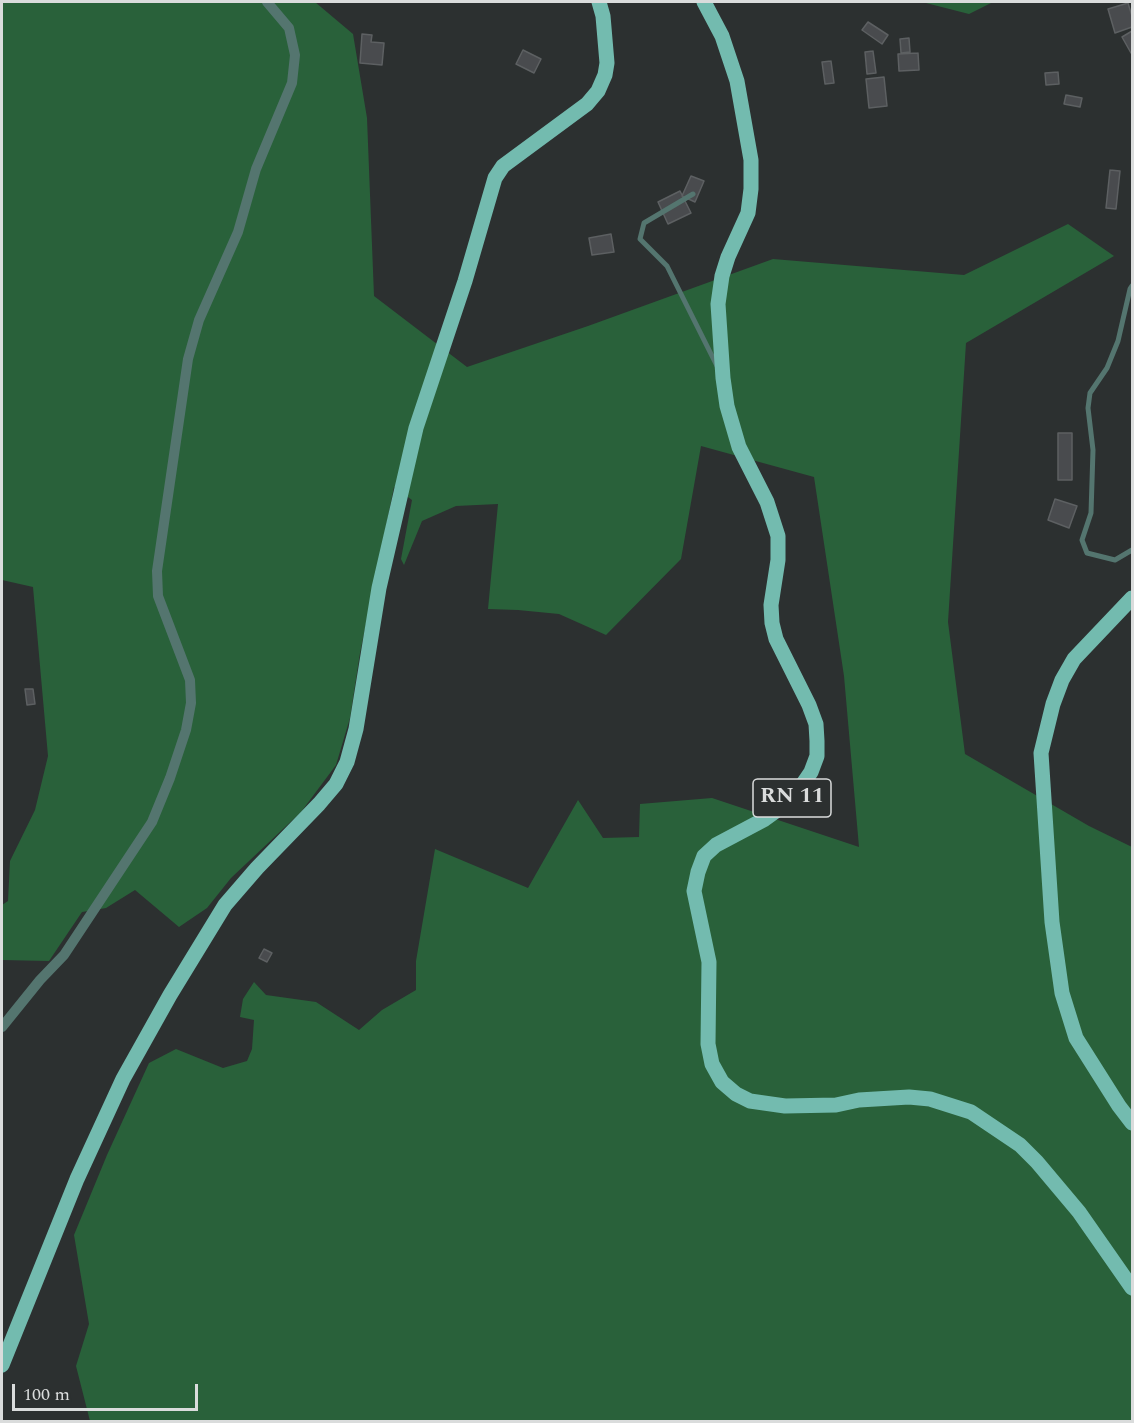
<!DOCTYPE html>
<html>
<head>
<meta charset="utf-8">
<style>
  body { margin:0 }
  #map { position:relative; width:1134px; height:1423px; overflow:hidden; background:#2c3030; font-family:Spectral,serif }
  canvas { display:block }
  .frame { position:absolute; inset:0; border:3px solid #dadcdc; pointer-events:none }
  .scale { position:absolute; left:12px; top:1384px; width:186px; height:27px; box-sizing:border-box; border:3px solid #dadcdc; border-top:0; padding-left:8px; font-size:18px; line-height:21px; white-space:nowrap; color:#dadcdc; -webkit-text-stroke:4px #2c3030; paint-order:stroke }
</style>
</head>
<body>
<div id="map">
<canvas width="1134" height="1423"></canvas>
<div class="frame"></div>
<div class="scale">100 m</div>
</div>
<script>
const g = document.querySelector('canvas').getContext('2d');
g.lineJoin = 'round';
function fill(path, color) {
  g.fillStyle = color;
  g.fill(path, 'evenodd');
}
function toPath(rows) {
  const path = new Path2D();
  for (const r of rows) {
    path.moveTo(r[0], r[1]);
    for (let i = 2; i < r.length; i += 2) path.lineTo(r[i], r[i + 1]);
  }
  return path;
}
function stroke(path, color, width, dash) {
  g.strokeStyle = color;
  g.lineWidth = width;
  g.lineCap = dash ? 'butt' : 'round';
  g.setLineDash(dash || []);
  g.stroke(path);
}
function drawText(font, color, halo, rows, align = 'center') {
  g.font = font + ' Spectral,serif';
  g.lineWidth = 4.5;
  g.setLineDash([]);
  g.textBaseline = 'middle';
  g.strokeStyle = halo;
  g.fillStyle = color;
  for (const [text, x, y, turn = 0] of rows) {
    g.save();
    g.translate(x, y);
    g.rotate((+turn || 0) * Math.PI / 180);
    g.textAlign = isNaN(turn) ? turn : align;
    if (halo) g.strokeText(text, 0, 0);
    g.fillText(text, 0, 0);
    g.restore();
  }
}
const forest = toPath([
  [2,2,315,2,353,34,367,118,374,296,467,367,588,326,773,259,964,275,1068,224,1114,256,966,343,948,622,965,754,1089,826,1132,847,1132,1421,90,1421,76,1366,89,1324,74,1235,107,1155,149,1063,176,1049,223,1068,247,1061,252,1049,254,1020,240,1017,243,999,254,982,266,995,316,1002,359,1030,382,1010,416,990,416,961,435,849,528,888,578,800,603,838,639,837,640,804,712,798,859,847,844,676,814,477,701,446,681,559,606,635,559,614,518,610,488,609,498,504,456,506,422,521,404,565,401,559,412,500,394,487,360,653,350,718,336,765,301,812,231,878,207,908,179,927,135,890,106,908,82,912,49,961,2,960,2,905,8,901,10,861,35,810,48,756,33,587,2,580],
  [922,2,993,2,969,14]
]);
const building = toPath([
  [1128,3,1132,16,1132,27,1115,33,1108,9,1128,3],
  [868,22,888,35,882,44,862,30,868,22],
  [1132,31,1132,52,1131,53,1122,37,1132,31],
  [362,34,372,35,371,42,384,43,382,65,360,63,362,34],
  [909,38,910,52,901,53,900,39,909,38],
  [523,50,541,59,534,73,516,64,523,50],
  [873,51,876,73,867,74,865,52,873,51],
  [918,53,919,70,899,71,898,54,918,53],
  [831,61,834,83,825,84,822,62,831,61],
  [1058,72,1059,84,1046,85,1045,73,1058,72],
  [884,77,887,106,869,108,866,79,884,77],
  [1066,95,1082,98,1080,107,1064,104,1066,95],
  [1110,170,1120,171,1116,209,1106,208,1110,170],
  [691,176,704,181,695,202,682,196,691,176],
  [680,191,691,213,668,224,658,202,680,191],
  [611,234,614,252,592,255,589,238,611,234],
  [1058,433,1072,433,1072,480,1058,480,1058,433],
  [1055,499,1077,506,1069,528,1048,520,1055,499],
  [25,689,33,689,35,704,27,705,25,689],
  [264,949,272,953,267,962,259,958,264,949]
]);
const service = toPath([
  [693,194,644,223,640,239,667,266,717,366],
  [1132,286,1130,289,1118,341,1107,368,1090,393,1088,408,1093,450,1091,513,1082,540,1087,553,1115,560,1132,550]
]);
const minor = toPath([
  [2,1027,40,980,64,955,152,822,170,778,186,730,191,703,190,680,158,596,157,571,188,359,199,320,238,232,256,169,292,83,295,55,289,28,267,2]
]);
const primary = toPath([
  [704,2,722,36,737,81,751,160,751,189,748,213,728,257,722,276,718,304,723,378,727,406,739,447,767,502,778,536,778,560,771,605,772,623,776,639,809,705,816,724,817,741,817,756,811,772,798,791,783,806,765,819,716,845,704,856,698,872,694,891,709,962,708,1044,712,1064,722,1082,736,1094,750,1101,785,1106,836,1105,859,1100,909,1097,930,1099,971,1112,1020,1145,1037,1162,1079,1212,1132,1288],
  [1132,598,1074,659,1062,680,1053,704,1041,753,1052,922,1062,993,1076,1038,1119,1106,1132,1123],
  [2,1365,77,1179,123,1079,170,995,225,905,257,868,319,804,336,784,347,762,356,729,379,588,416,428,465,281,495,178,503,166,587,104,598,91,605,75,607,63,603,16,599,2]
]);
const shields = [
  [792,798,78]
];
const shieldNames = [
  ["RN 11",792,798]
];
fill(forest, '#29613a');
fill(building, '#494b4e');
stroke(building, '#5d6062', 1.5);
stroke(service, '#54756f', 5);
stroke(minor, '#54756f', 10);
stroke(primary, '#73bbaf', 15);
for (const [x, y, w] of shields) {
  const box = new Path2D();
  box.roundRect(x - w / 2, y - 19, w, 38, 4.5);
  g.fillStyle = '#2c3030';
  g.fill(box);
  stroke(box, '#dadcdc', 1.5);
}
drawText('bold 22px', '#dadcdc', null, shieldNames);
</script>
</body>
</html>
